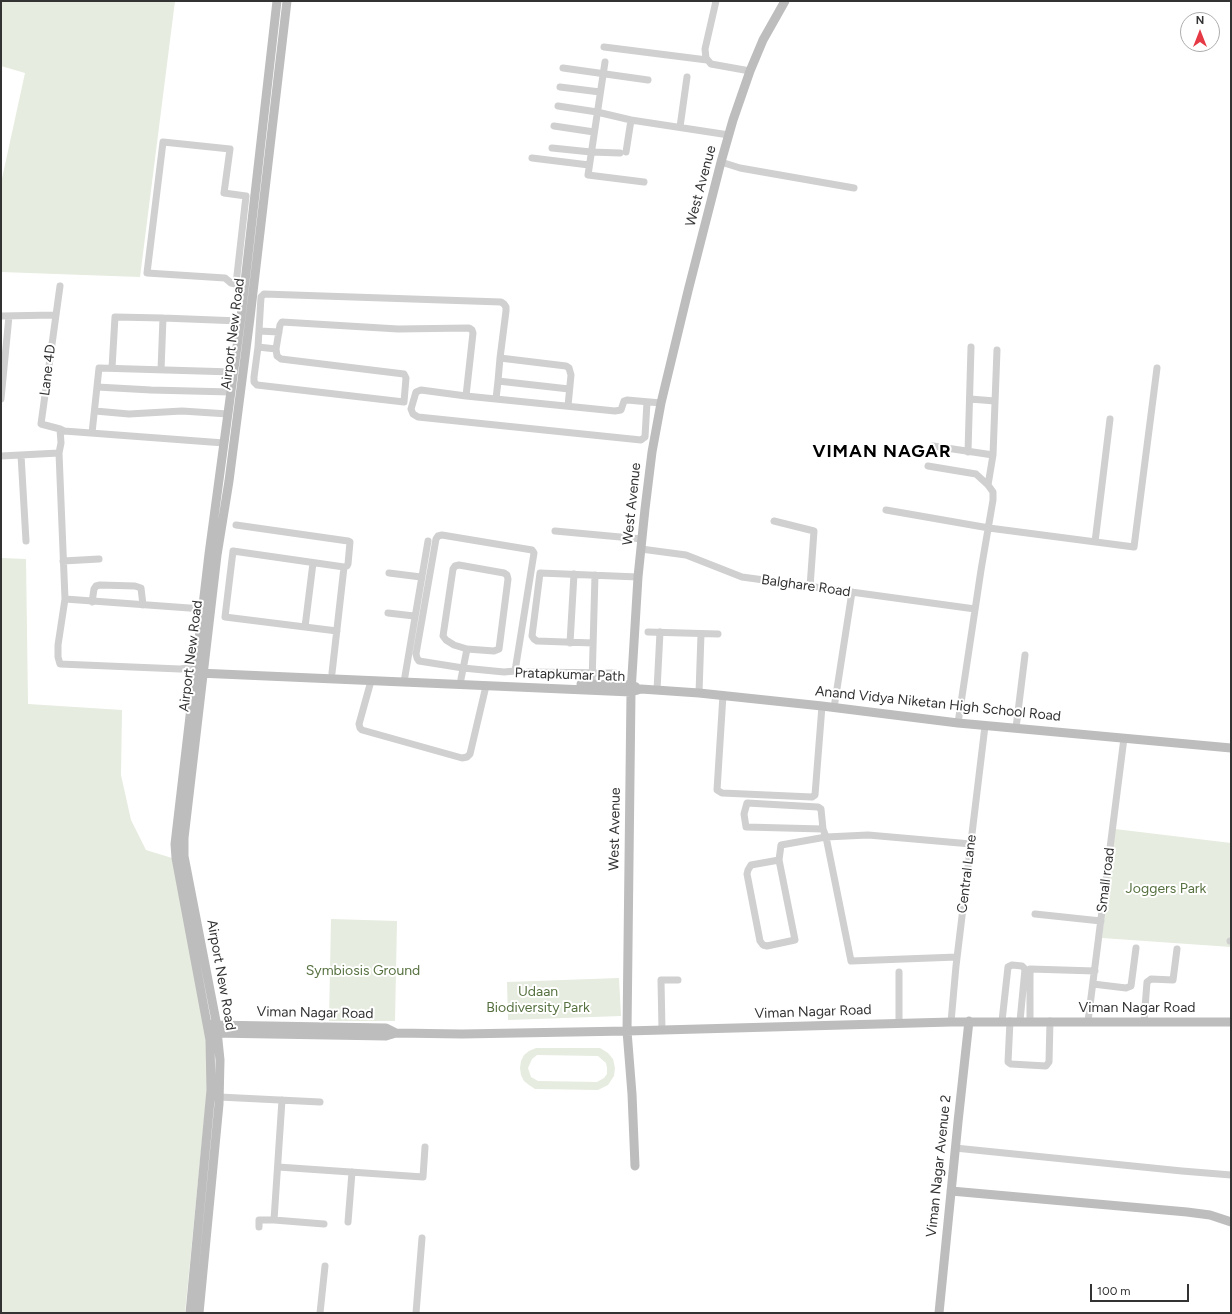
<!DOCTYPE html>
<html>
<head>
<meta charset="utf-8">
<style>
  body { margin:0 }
  #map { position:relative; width:1232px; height:1314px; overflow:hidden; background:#fff; font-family:Figtree,sans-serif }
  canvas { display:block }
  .frame { position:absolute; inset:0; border:2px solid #333; pointer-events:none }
  .north { position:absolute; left:1180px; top:12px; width:40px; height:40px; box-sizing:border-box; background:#fff; border:1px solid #adadad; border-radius:50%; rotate:0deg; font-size:11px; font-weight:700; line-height:16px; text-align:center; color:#333 }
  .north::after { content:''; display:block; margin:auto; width:14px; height:18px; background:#e63946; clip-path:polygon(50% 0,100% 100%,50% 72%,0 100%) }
  .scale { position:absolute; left:1090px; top:1284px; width:99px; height:18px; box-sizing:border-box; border:2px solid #333; border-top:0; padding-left:5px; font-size:12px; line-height:14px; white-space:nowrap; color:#333; -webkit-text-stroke:3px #fff; paint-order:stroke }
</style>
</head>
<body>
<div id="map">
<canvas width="1232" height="1314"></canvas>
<div class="frame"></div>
<div class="north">N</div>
<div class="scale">100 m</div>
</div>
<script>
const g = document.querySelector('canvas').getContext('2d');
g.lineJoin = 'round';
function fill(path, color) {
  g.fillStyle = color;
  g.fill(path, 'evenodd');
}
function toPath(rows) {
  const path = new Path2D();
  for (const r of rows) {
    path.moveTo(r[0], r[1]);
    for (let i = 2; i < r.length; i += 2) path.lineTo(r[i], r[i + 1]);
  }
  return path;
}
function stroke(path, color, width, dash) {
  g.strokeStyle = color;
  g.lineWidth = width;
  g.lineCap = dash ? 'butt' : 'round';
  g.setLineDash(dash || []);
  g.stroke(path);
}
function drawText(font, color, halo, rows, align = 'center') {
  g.font = font + ' Figtree,sans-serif';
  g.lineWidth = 4;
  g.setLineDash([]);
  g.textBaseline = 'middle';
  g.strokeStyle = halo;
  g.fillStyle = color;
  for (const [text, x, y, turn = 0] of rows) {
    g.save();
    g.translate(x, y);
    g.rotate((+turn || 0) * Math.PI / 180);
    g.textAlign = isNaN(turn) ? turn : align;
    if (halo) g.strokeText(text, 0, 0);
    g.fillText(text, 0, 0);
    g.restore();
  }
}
const green = toPath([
  [1,1,175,1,140,277,1,272,1,183,25,73,1,66],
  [1,558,26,559,28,704,122,710,121,775,131,820,146,850,172,858,207,1042,208,1079,185,1313,1,1313],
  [1115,829,1231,843,1231,947,1102,938],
  [331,919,397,921,395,1021,329,1021],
  [619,978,621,1016,508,1020,507,982],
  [536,1048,600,1048,608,1053,613,1059,615,1068,614,1076,608,1085,598,1090,535,1089,529,1085,524,1081,521,1075,520,1068,521,1061,524,1055,529,1051],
  [537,1055,598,1056,606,1063,607,1068,607,1074,604,1078,597,1082,538,1081,531,1077,528,1068,532,1059]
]);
const street = toPath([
  [716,1,705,49,706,58,711,64,750,71],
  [604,47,707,60],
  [605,62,588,175,644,182],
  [563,68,648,80],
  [560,87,600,92],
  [558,106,597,112,631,120,729,135],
  [554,126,594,132],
  [680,127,687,77],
  [552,148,591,152,620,153],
  [626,152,631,120],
  [532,158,589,165],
  [721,162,740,168,854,188],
  [236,284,246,196,224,193,230,149,163,142,147,273,225,278,231,283,245,286],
  [60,286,41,424,60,429,64,431,224,443],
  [1,316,55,315],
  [259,331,279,332],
  [258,347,261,297,264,294,501,302,504,304,506,307,506,311,500,358,566,366,569,368,571,375,568,406],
  [258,347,276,349,277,356,281,359,404,374,406,378,404,402,257,385,254,382,254,377,258,347],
  [276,349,280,325,282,322,398,329,469,328,472,330,473,333,466,396],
  [112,368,115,317,163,318,240,321],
  [161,370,163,318],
  [498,381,500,358],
  [97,387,151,390,231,392],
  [1,399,9,316],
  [496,399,498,381,569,389],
  [970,399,995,401],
  [647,402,645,437,641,440,418,417,413,414,411,409,416,392,421,390,466,396,615,411,621,410,624,401,627,400,661,403],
  [95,411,129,414,182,411,228,414],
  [60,429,61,443,59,453,65,599,58,645,58,657,60,664,180,669,195,667],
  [92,433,99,368,233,372],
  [933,446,993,455,988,485],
  [968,452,971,347],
  [21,455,26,541],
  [993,455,997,350],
  [1,456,59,453],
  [928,466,976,474,988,485,993,492,993,500,981,570,958,723],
  [886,510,989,528,1134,547,1157,368],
  [774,521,814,531,810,587],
  [236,525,348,541,350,542,348,564,347,566,344,567,332,673],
  [555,531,642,539],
  [442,535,532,550,534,553,515,671,504,672,463,668,419,661,417,658,416,654,436,539,438,536,442,535],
  [1095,542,1110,419],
  [641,549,686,555,742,577,975,609],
  [63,561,99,559],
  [389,573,421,577],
  [65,599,203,609],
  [92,602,94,589,96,586,100,585,135,586,141,588,143,605],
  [388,613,414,616],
  [305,627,313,563],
  [337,631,225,617,233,551,344,567],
  [648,632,718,634],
  [570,643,574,574],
  [593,643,537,641,534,639,532,636,540,573,638,577],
  [528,672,615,673],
  [461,679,467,649,454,645,446,640,443,636,453,569,455,566,459,565,504,573,507,575,508,579,499,649,494,651,467,649],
  [371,681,359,724,360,728,362,730,462,758,467,757,470,754,486,686],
  [404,682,428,541],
  [592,684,595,575],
  [657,690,660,632],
  [699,693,701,634],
  [723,695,717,790,722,793,812,797,815,795,822,706],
  [834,708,852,592],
  [1016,728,1025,655],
  [823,829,746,827,744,814,747,803,818,807,821,809,823,829,826,837,851,961,957,957],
  [779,860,751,865,748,870,747,874,760,941,763,945,767,946,795,940,779,860,781,845,826,837,868,835,971,844],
  [1035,914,1101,921],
  [1230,941,1231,941],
  [899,972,899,1023],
  [1093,984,1126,988,1131,986,1136,948],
  [1002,1021,1008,967,1012,965,1022,966,1025,969,1020,1021],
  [1010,1021,1008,1062,1011,1064,1046,1066,1049,1062,1050,1021],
  [1030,1021,1030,969,1095,971],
  [1088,1021,1124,738],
  [1144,1021,1147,982,1151,979,1173,980,1177,949],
  [951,1022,956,966,985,726],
  [662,1030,661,980,678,980],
  [219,1097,320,1102],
  [955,1148,1182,1171,1231,1175],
  [278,1167,423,1177,425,1147],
  [274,1220,282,1100],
  [348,1222,352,1172],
  [259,1227,259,1220,274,1220,324,1224],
  [320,1313,325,1266],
  [416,1313,422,1238]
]);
const secondary = toPath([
  [198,673,631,692,641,689,699,693,822,706,958,723,1231,748],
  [581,684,631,685,636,687],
  [211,1025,386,1028,396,1033],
  [213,1033,386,1036,396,1033,462,1034,627,1031,951,1022,1231,1022],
  [635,1166,632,1094,627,1031,631,692,638,577,645,509,652,452,661,403,688,291,721,162,733,120,750,71,763,40,785,1],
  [951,1191,1187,1212,1210,1215,1231,1222],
  [190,1313,211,1090,210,1040,176,858,175,844,209,554,241,317,277,1],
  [199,1313,219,1104,220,1060,216,1021,184,856,184,838,217,555,229,481,250,318,287,1],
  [939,1313,958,1122,969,1021]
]);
const streetNames = [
  ["West Avenue",701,186,-75],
  ["Airport New Road",233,334,-83],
  ["Lane 4D",48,370,-83],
  ["West Avenue",632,504,-84],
  ["Balghare Road",806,586,8],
  ["Airport New Road",191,656,-83],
  ["Pratapkumar Path",570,675,2],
  ["Anand Vidya Niketan High School Road",938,704,6],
  ["West Avenue",615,829,-89],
  ["Central Lane",967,874,-83],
  ["Small road",1106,880,-83],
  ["Airport New Road",221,975,80],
  ["Viman Nagar Road",1137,1008],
  ["Viman Nagar Road",813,1012,-2],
  ["Viman Nagar Road",315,1013,1],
  ["Viman Nagar Avenue 2",939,1166,-84]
];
const parkNames = [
  ["Joggers Park",1166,889],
  ["Symbiosis Ground",363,971],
  ["Udaan",538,992],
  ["Biodiversity Park",538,1008]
];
const districtNames = [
  ["VIMAN NAGAR",882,452]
];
fill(green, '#e6ecdf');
stroke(street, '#d0d0d0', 7);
stroke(secondary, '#bdbdbd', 9);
drawText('14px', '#333', '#fff', streetNames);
drawText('14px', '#56703f', '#fff', parkNames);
g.letterSpacing = '1px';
drawText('bold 18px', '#000', '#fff', districtNames);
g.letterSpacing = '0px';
</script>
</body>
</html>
